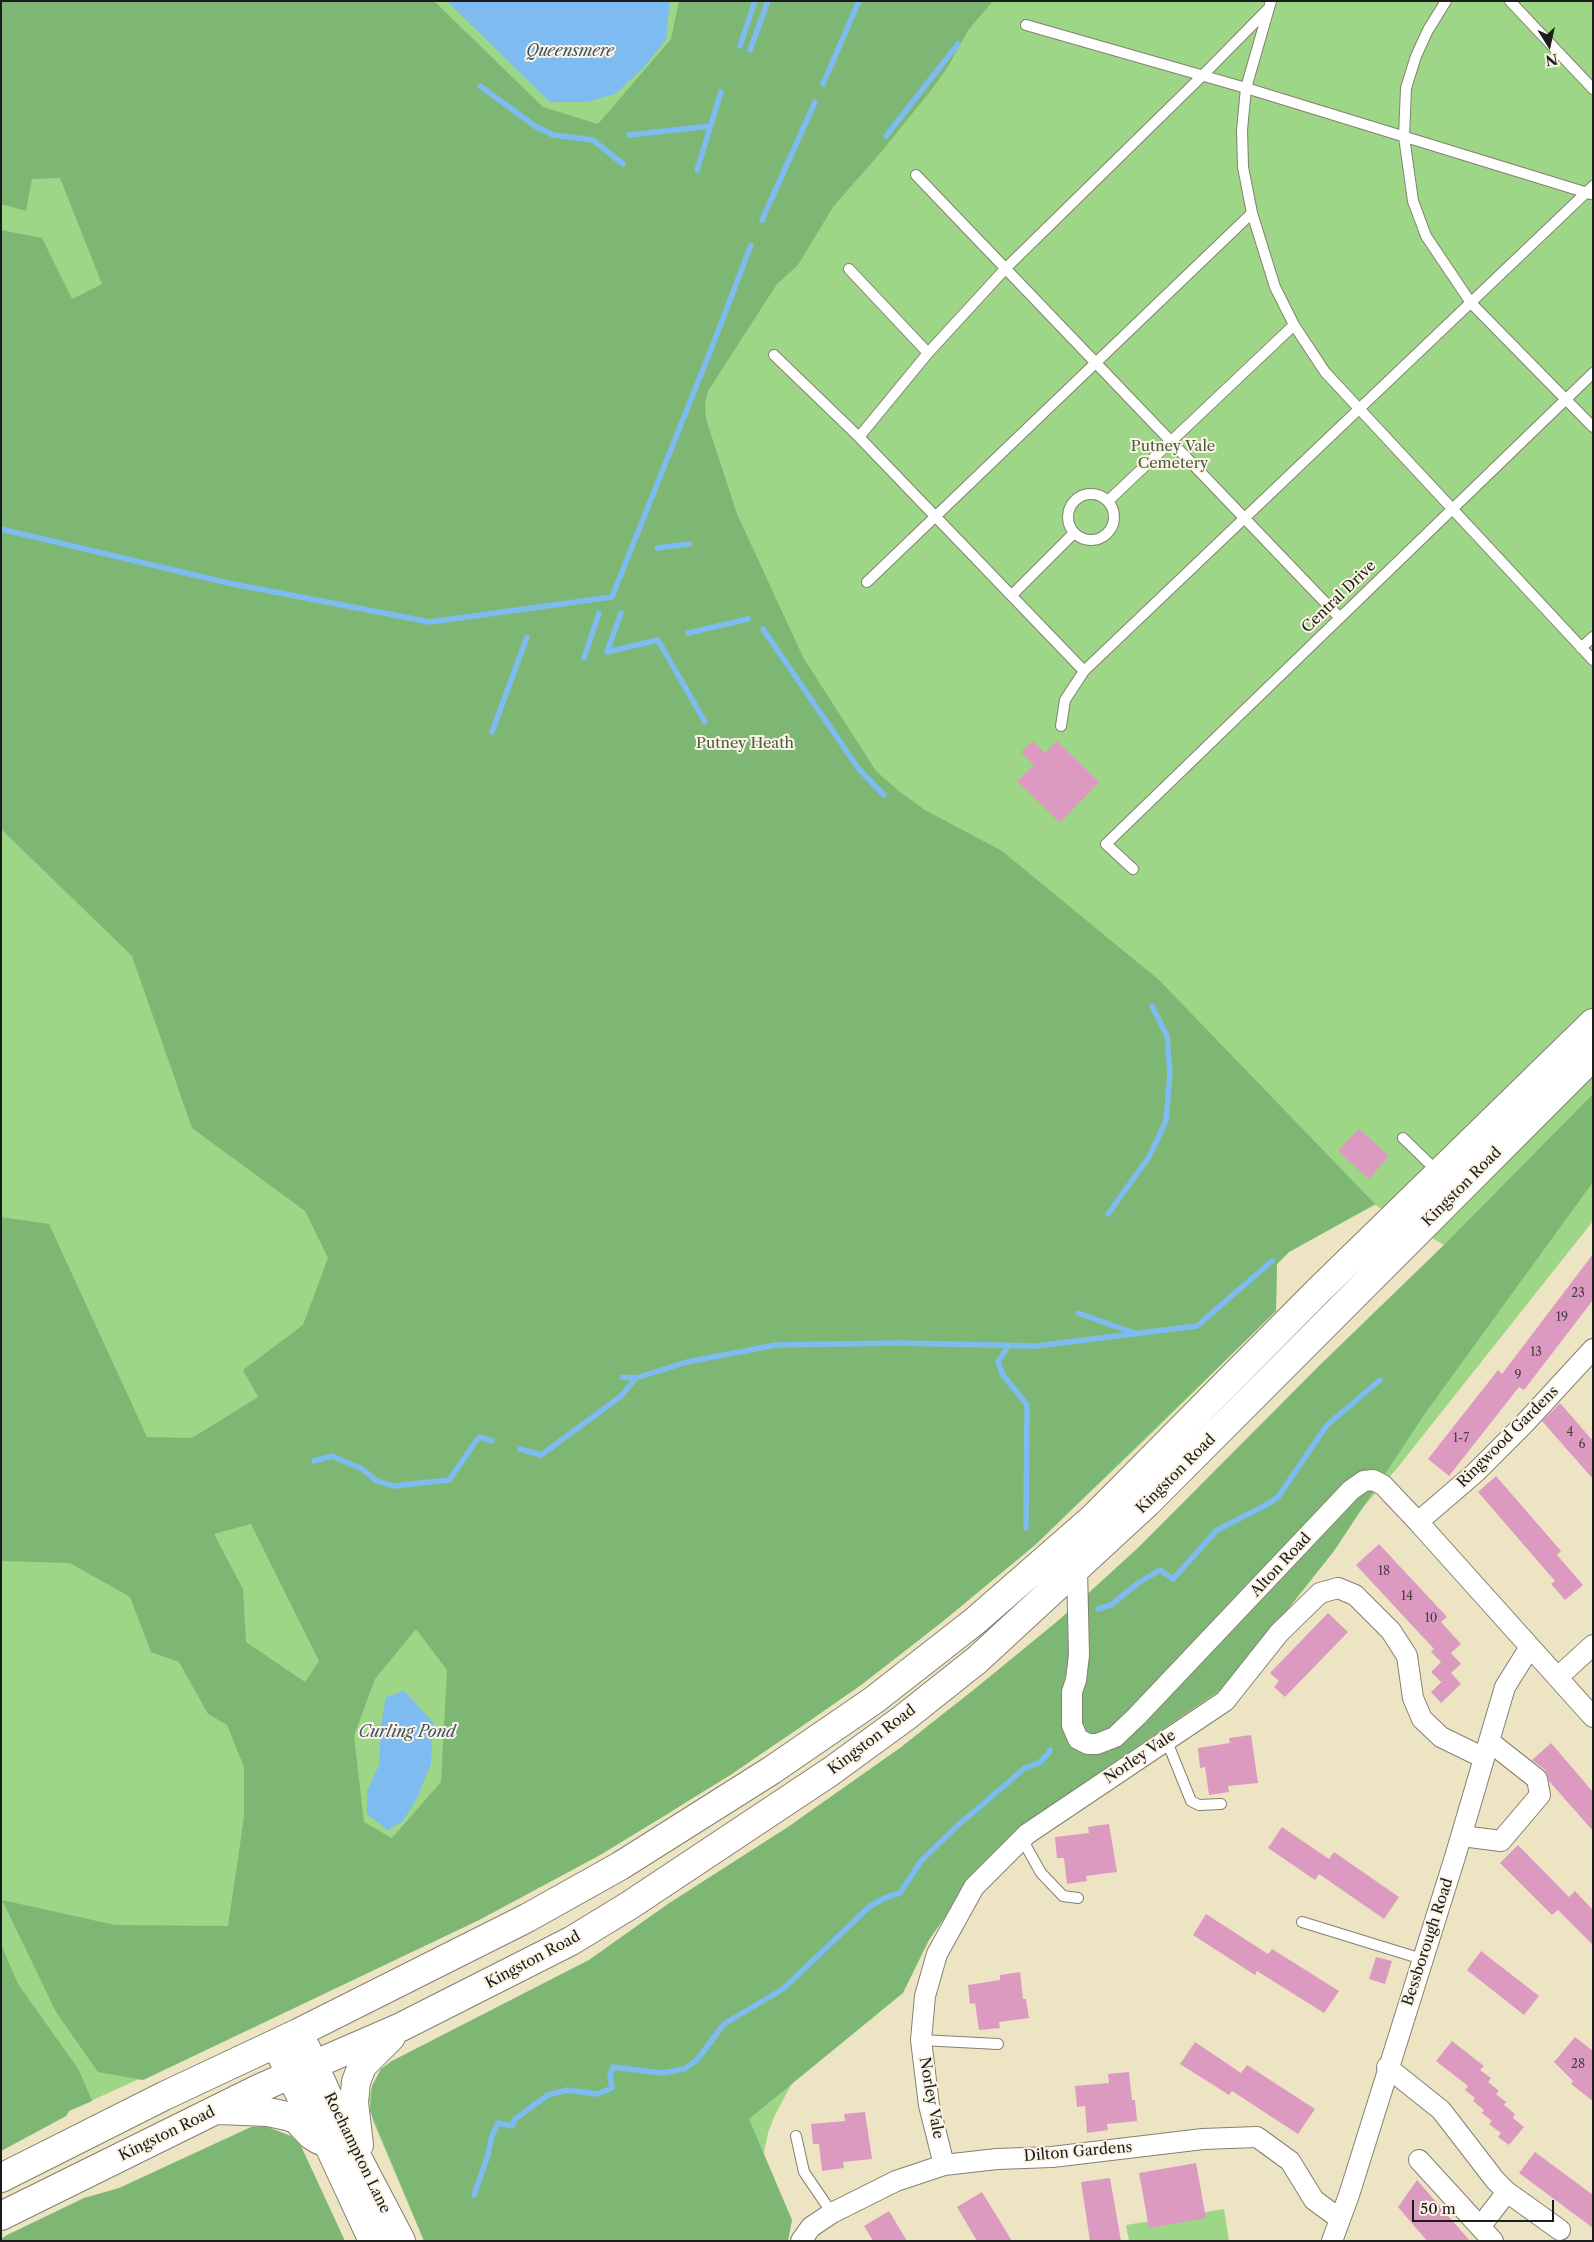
<!DOCTYPE html>
<html>
<head>
<meta charset="utf-8">
<style>
  body { margin:0 }
  #map { position:relative; width:1594px; height:2242px; overflow:hidden; background:#ede4c4; font-family:"Libre Caslon Text",serif }
  canvas { display:block }
  .frame { position:absolute; inset:0; border:2px solid #1c1c1c; pointer-events:none }
  .north { position:absolute; left:1524px; top:20px; width:50px; height:50px; -webkit-text-stroke:4px #fcf5e5; paint-order:stroke; rotate:170deg; font-size:14px; font-weight:700; line-height:20px; text-align:center; color:#1c1c1c }
  .north::after { content:''; display:block; margin:auto; width:18px; height:22px; background:#1c1c1c; clip-path:polygon(50% 0,100% 100%,50% 72%,0 100%) }
  .scale { position:absolute; left:1412px; top:2200px; width:142px; height:22px; box-sizing:border-box; border:2px solid #1c1c1c; border-top:0; padding-left:6px; font-size:15px; line-height:18px; white-space:nowrap; color:#1c1c1c; -webkit-text-stroke:4px #fcf5e5; paint-order:stroke }
</style>
</head>
<body>
<div id="map">
<canvas width="1594" height="2242"></canvas>
<div class="frame"></div>
<div class="north">N</div>
<div class="scale">50 m</div>
</div>
<script>
const g = document.querySelector('canvas').getContext('2d');
g.lineJoin = 'round';
function fill(path, color) {
  g.fillStyle = color;
  g.fill(path, 'evenodd');
}
function toPath(rows) {
  const path = new Path2D();
  for (const r of rows) {
    if (r.length === 3) {
      path.moveTo(r[0] + r[2], r[1]);
      path.arc(r[0], r[1], r[2], 0, 2 * Math.PI);
      continue;
    }
    path.moveTo(r[0], r[1]);
    for (let i = 2; i < r.length; i += 2) path.lineTo(r[i], r[i + 1]);
  }
  return path;
}
function stroke(path, color, width, dash) {
  g.strokeStyle = color;
  g.lineWidth = width;
  g.lineCap = dash ? 'butt' : 'round';
  g.setLineDash(dash || []);
  g.stroke(path);
}
function drawText(font, color, halo, rows, align = 'center') {
  g.font = font + ' "Libre Caslon Text",serif';
  g.lineWidth = 4;
  g.setLineDash([]);
  g.textBaseline = 'middle';
  g.strokeStyle = halo;
  g.fillStyle = color;
  for (const [text, x, y, turn = 0] of rows) {
    g.save();
    g.translate(x, y);
    g.rotate((+turn || 0) * Math.PI / 180);
    g.textAlign = isNaN(turn) ? turn : align;
    if (halo) g.strokeText(text, 0, 0);
    g.fillText(text, 0, 0);
    g.restore();
  }
}
const green = toPath([
  [1,1,1593,1,1593,1221,1398,1467,1333,1542,1055,1792,866,1973,790,2087,775,2115,768,2133,758,2181,424,2241,373,2121,369,2099,372,2086,381,2069,392,2061,589,1960,668,1904,788,1827,900,1748,976,1688,1059,1620,1139,1547,1320,1365,1444,1245,1375,1205,1289,1252,1277,1264,1276,1311,1152,1433,1035,1545,942,1622,861,1685,797,1730,668,1814,600,1855,479,1920,143,2080,139,2079,69,2111,66,2116,1,2151],
  [1224,2209,1229,2241,1129,2241,1126,2225]
]);
const forest = toPath([
  [1,1,434,1,543,107,598,124,671,39,679,1,993,1,969,29,947,68,932,89,882,151,833,207,798,265,777,284,708,391,705,404,706,419,737,514,803,657,876,771,900,792,925,810,1002,851,1159,980,1375,1204,1289,1252,1277,1264,1276,1311,1035,1545,942,1622,861,1685,732,1774,600,1855,479,1920,143,2080,98,2072,56,2012,2,1900,115,1925,228,1926,244,1817,244,1767,227,1725,208,1714,179,1662,151,1652,130,1597,70,1563,1,1561,1,1217,49,1224,147,1437,192,1438,258,1397,243,1370,303,1325,328,1258,305,1211,192,1128,132,956,1,829,1,230,42,238,72,299,102,284,60,178,32,179,26,211,1,204],
  [251,1524,319,1661,305,1682,246,1642,243,1589,214,1534],
  [416,1629,447,1670,441,1782,392,1838,364,1822,354,1736,375,1679],
  [1593,1094,1593,1182,1426,1412,1334,1551,1228,1685,1060,1799,976,1873,929,1940,903,1993,749,2119,792,2220,788,2241,424,2241,370,2111,372,2086,381,2069,392,2061,589,1960,668,1904,788,1827,900,1748,976,1688,1059,1620,1139,1547,1320,1365,1444,1245],
  [1,1944,18,1984,79,2070,92,2101,69,2111,66,2116,1,2151],
  [265,2126,291,2136,301,2146,345,2241,1,2241,1,2239,7,2235,84,2198,119,2188,251,2127]
]);
const water = toPath([
  [447,1,670,1,666,40,642,69,615,94,587,102,550,102],
  [404,1691,433,1722,431,1764,416,1800,403,1821,388,1830,367,1814,367,1792,379,1765,381,1725,386,1697]
]);
const stream = toPath([
  [740,46,755,1],
  [750,50,768,1],
  [823,84,859,1],
  [480,86,535,126,553,135,593,140,623,164],
  [629,135,711,126],
  [886,136,958,44],
  [697,170,721,92],
  [762,220,815,102],
  [1,529,228,583,430,622,612,597,712,347,751,245],
  [657,548,689,544],
  [621,613,607,652,658,640,705,722],
  [763,629,858,768,884,795],
  [688,633,748,619],
  [584,658,599,613],
  [492,732,527,637],
  [1108,1214,1149,1157,1166,1121,1170,1073,1167,1036,1152,1006],
  [1078,1313,1137,1334],
  [1008,1346,998,1362,1003,1375,1027,1405,1026,1528],
  [622,1377,636,1378,687,1362,776,1345,898,1343,1037,1346,1197,1326,1272,1261],
  [520,1449,541,1455,620,1397,636,1378],
  [314,1461,332,1456,362,1469,377,1481,393,1486,449,1480,479,1437,492,1441],
  [1098,1609,1111,1605,1138,1583,1160,1570,1173,1579,1217,1530,1268,1504,1278,1497,1327,1425,1380,1380],
  [474,2195,488,2155,492,2136,498,2123,512,2126,515,2119,548,2095,567,2090,597,2094,612,2088,610,2076,613,2067,662,2073,684,2069,697,2060,724,2024,783,1989,870,1906,887,1897,900,1893,921,1861,956,1827,1025,1768,1039,1763,1048,1754,1050,1750]
]);
const building = toPath([
  [1033,741,1045,753,1057,741,1099,782,1060,823,1017,781,1034,765,1021,752],
  [1359,1129,1389,1156,1369,1179,1338,1151],
  [1593,1254,1593,1300,1524,1390,1519,1387,1449,1476,1428,1459,1498,1370,1502,1374],
  [1560,1403,1593,1441,1593,1479,1542,1421],
  [1496,1476,1561,1551,1557,1555,1583,1585,1565,1600,1551,1584,1555,1581,1478,1492],
  [1379,1544,1447,1617,1441,1622,1461,1644,1451,1653,1461,1664,1441,1682,1431,1672,1441,1662,1431,1652,1434,1649,1356,1565],
  [1328,1613,1348,1632,1285,1697,1274,1687,1279,1681,1270,1673],
  [1451,1673,1461,1684,1441,1703,1431,1692],
  [1251,1735,1258,1783,1228,1786,1229,1792,1209,1795,1205,1767,1200,1768,1198,1748,1230,1743,1229,1738],
  [1551,1743,1593,1792,1593,1831,1549,1781,1545,1770,1532,1760],
  [1109,1824,1117,1872,1086,1876,1087,1881,1067,1884,1064,1858,1057,1858,1055,1837,1089,1833,1088,1827],
  [1282,1827,1329,1859,1334,1852,1399,1897,1384,1919,1319,1874,1315,1880,1268,1848],
  [1518,1845,1569,1897,1575,1891,1593,1910,1593,1945,1558,1910,1552,1915,1500,1863],
  [1206,1914,1268,1954,1272,1949,1339,1991,1324,2013,1257,1971,1255,1975,1193,1935],
  [1481,1951,1539,1996,1524,2015,1467,1970],
  [1376,1957,1392,1961,1385,1984,1369,1979],
  [1020,1972,1023,1999,1026,1999,1029,2018,999,2022,1000,2028,979,2030,975,2003,970,2004,968,1985,1000,1980,1000,1975],
  [1575,2037,1593,2051,1593,2101,1571,2084,1573,2081,1554,2062],
  [1452,2041,1484,2066,1480,2070,1491,2078,1488,2082,1499,2091,1496,2094,1506,2102,1504,2105,1515,2114,1513,2118,1524,2127,1509,2145,1498,2137,1501,2133,1489,2124,1492,2121,1482,2113,1484,2110,1473,2101,1475,2098,1465,2090,1468,2086,1436,2061],
  [1195,2042,1241,2073,1247,2065,1315,2109,1298,2134,1232,2091,1229,2095,1180,2064],
  [1129,2072,1132,2100,1135,2100,1137,2121,1107,2124,1108,2130,1087,2133,1085,2106,1077,2107,1075,2086,1109,2083,1108,2074],
  [865,2112,872,2159,843,2162,844,2168,822,2171,819,2144,813,2144,811,2124,845,2121,844,2114],
  [1535,2152,1593,2195,1593,2228,1519,2173],
  [1196,2163,1206,2218,1149,2228,1139,2173],
  [1110,2178,1121,2241,1090,2241,1081,2182],
  [1417,2180,1470,2241,1427,2241,1398,2207],
  [982,2192,1012,2241,977,2241,957,2207],
  [889,2211,907,2241,873,2241,864,2226]
]);
const lane = toPath([
  [1271,1,1246,88,1242,130,1243,167,1252,213,1265,255,1275,287,1294,325,1325,372,1593,660],
  [1446,1,1428,30,1416,56,1406,88,1404,137,1413,201,1426,236,1471,303,1593,427],
  [1510,1,1593,89],
  [1026,25,1246,88,1591,194],
  [916,175,1340,618],
  [849,269,928,353],
  [774,355,859,437,1084,671,1593,186],
  [859,437,928,353,1005,269,1203,75,1267,10],
  [1091,517,23],
  [1108,501,1294,325],
  [867,582,1252,213],
  [1012,595,1074,533],
  [1581,648,1593,637],
  [1061,726,1065,700,1084,671],
  [1133,869,1106,844,1593,373],
  [1403,1138,1438,1172],
  [1166,1739,1191,1801,1199,1805,1221,1804],
  [1022,1839,1041,1873,1063,1896,1078,1898],
  [1302,1922,1422,1959],
  [921,2040,998,2044],
  [796,2136,804,2172,832,2213]
]);
const street = toPath([
  [1418,1522,1475,1473,1524,1424,1593,1349],
  [1077,1569,1079,1655,1076,1680,1072,1692,1072,1725,1078,1739,1088,1744,1097,1744,1115,1737,1137,1716,1351,1490,1364,1481,1373,1480,1383,1485,1418,1522,1593,1717],
  [1558,1677,1593,1645],
  [1462,1836,1501,1841,1540,1795,1537,1779,1490,1742],
  [1387,2067,1441,2110,1495,2180,1507,2192,1560,2230],
  [1419,2160,1493,2241],
  [944,2165,929,2105,921,2040,925,1996,937,1954,974,1887,1027,1834,1225,1701,1279,1633,1320,1593,1338,1588,1355,1595,1391,1631,1407,1656,1413,1698,1422,1719,1441,1737,1484,1758],
  [1480,2227,1507,2192],
  [801,2241,811,2227,832,2213,896,2181,944,2165,997,2159,1052,2157,1203,2139,1257,2137,1290,2161,1314,2200,1340,2219],
  [1332,2241,1349,2195,1455,1857,1505,1687,1530,1647]
]);
const highway = toPath([
  [306,2048,345,2134,401,2241],
  [283,2059,307,2109,329,2146,373,2241],
  [219,2110,268,2112,287,2116,296,2119,311,2135,319,2140],
  [359,2145,354,2102,356,2082,362,2066,391,2037],
  [1,2178,164,2096,298,2033,527,1918,620,1866,772,1770,874,1700,975,1621,1093,1518,1318,1291,1593,1023],
  [1,2216,260,2088,401,2027,571,1941,630,1905,830,1772,904,1718,977,1660,1147,1503,1593,1056]
]);
const numberNames = [
  ["23",1578,1294],
  ["19",1562,1318],
  ["13",1536,1353],
  ["9",1518,1376],
  ["4",1570,1433],
  ["1-7",1461,1439],
  ["6",1582,1445],
  ["18",1384,1572],
  ["14",1407,1597],
  ["10",1431,1619],
  ["28",1578,2065]
];
const parkNames = [
  ["Putney Vale",1173,447],
  ["Cemetery",1173,464],
  ["Putney Heath",745,744]
];
const streetNames = [
  ["Central Drive",1339,597,-44],
  ["Kingston Road",1462,1187,-45],
  ["Ringwood Gardens",1508,1437,-45],
  ["Kingston Road",1176,1474,-45],
  ["Alton Road",1281,1565,-47],
  ["Kingston Road",872,1740,-37],
  ["Norley Vale",1140,1757,-34],
  ["Bessborough Road",1428,1942,-72],
  ["Kingston Road",533,1960,-28],
  ["Norley Vale",931,2098,80],
  ["Kingston Road",167,2134,-26],
  ["Dilton Gardens",1078,2152,-5],
  ["Roehampton Lane",357,2153,64]
];
const waterNames = [
  ["Queensmere",570,51],
  ["Curling Pond",407,1732]
];
fill(green, '#9ed688');
fill(forest, '#7eb774');
fill(water, '#7ebbf1');
stroke(stream, '#7ebbf1', 5.5);
fill(building, '#dd9ac1');
stroke(lane, '#848070', 12);
stroke(street, '#848070', 22);
stroke(highway, '#848070', 30);
stroke(lane, '#fff', 10);
stroke(street, '#fff', 20);
stroke(highway, '#fff', 28);
drawText('12px', '#4c3c45', null, numberNames);
drawText('15px', '#4a5d42', '#fcf5e5', parkNames);
drawText('15px', '#1c1c1c', '#fcf5e5', streetNames);
drawText('italic 16px', '#3e5467', '#fcf5e5', waterNames);
</script>
</body>
</html>
